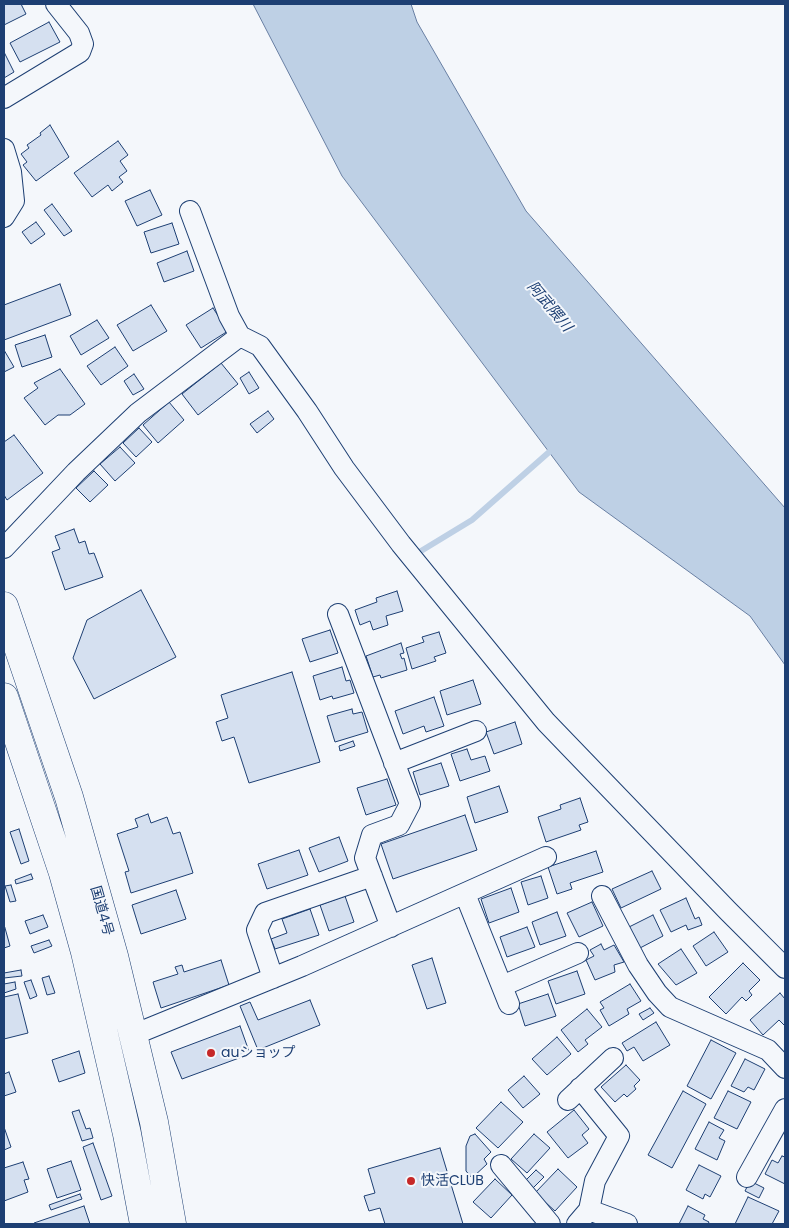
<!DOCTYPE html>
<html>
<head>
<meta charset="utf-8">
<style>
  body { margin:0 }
  #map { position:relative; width:789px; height:1228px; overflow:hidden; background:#f4f7fb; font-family:Poppins,sans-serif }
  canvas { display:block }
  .frame { position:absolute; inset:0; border:5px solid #1d3f73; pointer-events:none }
</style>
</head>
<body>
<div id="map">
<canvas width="789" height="1228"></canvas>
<div class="frame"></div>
</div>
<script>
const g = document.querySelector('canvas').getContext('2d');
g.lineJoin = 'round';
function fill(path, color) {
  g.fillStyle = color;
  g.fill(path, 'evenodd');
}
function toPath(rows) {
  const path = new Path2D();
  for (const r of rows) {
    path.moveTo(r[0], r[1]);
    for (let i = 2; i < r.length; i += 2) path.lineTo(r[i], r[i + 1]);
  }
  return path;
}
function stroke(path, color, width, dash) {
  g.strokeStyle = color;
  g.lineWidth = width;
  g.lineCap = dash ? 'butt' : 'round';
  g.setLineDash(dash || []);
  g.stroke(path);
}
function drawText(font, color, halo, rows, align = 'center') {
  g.font = font + ' Poppins,"Noto Sans JP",sans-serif';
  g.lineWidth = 4;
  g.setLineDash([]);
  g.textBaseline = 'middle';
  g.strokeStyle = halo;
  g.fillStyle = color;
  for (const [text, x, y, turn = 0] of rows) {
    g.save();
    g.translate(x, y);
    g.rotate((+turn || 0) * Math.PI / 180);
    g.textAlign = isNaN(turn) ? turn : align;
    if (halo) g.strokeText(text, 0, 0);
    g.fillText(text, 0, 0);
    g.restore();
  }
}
const water = toPath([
  [253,4,411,4,417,22,526,211,785,508,785,665,750,616,579,492,342,176,253,4]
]);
const stream = toPath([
  [421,551,472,520,556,446]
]);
const building = toPath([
  [4,4,21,4,26,14,4,25,4,4],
  [49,22,60,42,20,62,10,43,49,22],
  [4,52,14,72,4,78,4,52],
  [50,125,69,157,36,181,23,165,27,162,21,154,29,148,27,145,41,135,40,133,50,125],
  [118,141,128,155,120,161,127,171,119,177,123,182,112,191,108,185,92,197,74,173,118,141],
  [150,190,162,215,137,226,125,201,150,190],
  [52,204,72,231,64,236,44,210,52,204],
  [36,222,45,234,31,244,22,232,36,222],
  [172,223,179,244,151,253,144,232,172,223],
  [187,251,194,271,164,282,157,263,187,251],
  [60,284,71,315,4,340,4,305,60,284],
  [151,305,167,331,133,351,117,325,151,305],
  [213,308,228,331,201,348,186,325,213,308],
  [97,320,109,338,81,355,70,336,97,320],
  [45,335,52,357,22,367,15,345,45,335],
  [115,347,128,366,101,385,87,366,115,347],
  [4,350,14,367,4,372,4,350],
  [221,363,238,384,198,415,182,394,221,363],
  [60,369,85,404,70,415,58,415,45,425,24,398,38,388,34,383,60,369],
  [249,372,259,388,249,394,240,378,249,372],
  [134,374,144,389,133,395,124,381,134,374],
  [169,402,184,420,158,443,143,425,169,402],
  [268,411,274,419,257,433,250,424,268,411],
  [139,428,152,442,136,457,123,443,139,428],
  [14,435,43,473,7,500,4,495,4,442,14,435],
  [120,447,135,463,115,481,100,464,120,447],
  [94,471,108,485,90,502,76,488,94,471],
  [74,529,79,543,85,541,89,554,94,553,103,577,65,590,52,552,60,549,55,536,74,529],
  [141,590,176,657,94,699,73,658,87,620,141,590],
  [397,591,403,611,386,616,388,625,373,630,370,621,360,625,355,610,377,602,376,598,397,591],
  [330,630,338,653,310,662,302,639,330,630],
  [439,632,446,653,434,657,436,661,412,669,406,648,424,642,422,637,439,632],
  [401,643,404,653,400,654,402,659,404,658,407,670,381,678,380,675,373,677,366,656,401,643],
  [342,667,346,681,350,680,354,693,333,699,332,696,320,700,313,676,342,667],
  [292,672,320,762,249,783,234,737,222,741,216,722,228,718,221,695,292,672],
  [473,680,481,704,447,715,440,691,473,680],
  [434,697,444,726,426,732,424,726,403,734,395,711,434,697],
  [352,709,353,714,362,712,368,732,335,742,327,716,352,709],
  [515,722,522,744,494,754,486,732,515,722],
  [353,741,355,746,340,751,339,746,353,741],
  [467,749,471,760,485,756,490,771,460,781,451,754,467,749],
  [441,763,449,786,420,795,413,772,441,763],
  [387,779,396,805,366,815,357,788,387,779],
  [499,786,508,812,475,823,467,797,499,786],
  [580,798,588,822,579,825,581,830,546,842,538,817,561,809,560,805,580,798],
  [148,814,151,823,167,817,173,834,180,832,193,873,131,893,125,872,129,871,117,834,138,827,135,819,148,814],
  [465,815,477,850,393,879,381,844,465,815],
  [19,829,29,861,21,864,10,832,19,829],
  [339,837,348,861,319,872,309,848,339,837],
  [299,850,308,875,267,889,258,864,299,850],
  [596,851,603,872,570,883,572,889,557,894,548,867,596,851],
  [652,871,661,889,621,908,612,889,652,871],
  [31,874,33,879,16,884,15,880,31,874],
  [541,876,548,898,528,905,521,882,541,876],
  [11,885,16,901,10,902,5,886,11,885],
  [511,888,519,912,489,923,481,899,511,888],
  [176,890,186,919,141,934,132,905,176,890],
  [345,896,354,922,329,931,320,905,345,896],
  [686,898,695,919,699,917,702,925,688,930,686,925,671,932,660,910,686,898],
  [592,902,603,926,579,937,567,913,592,902],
  [310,909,319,935,275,949,271,939,287,933,282,919,310,909],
  [557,912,566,936,540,945,532,922,557,912],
  [43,915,48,927,30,934,25,921,43,915],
  [653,915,663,936,640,948,629,927,653,915],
  [527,927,535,947,507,957,500,937,527,927],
  [5,928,10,946,4,948,4,929,5,928],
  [714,932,728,952,706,966,693,946,714,932],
  [49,940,52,946,34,953,31,946,49,940],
  [601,944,604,950,614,945,624,962,614,965,615,972,595,980,586,960,594,956,590,950,601,944],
  [681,949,697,973,676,985,658,964,681,949],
  [432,958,446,1003,427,1009,412,965,432,958],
  [221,960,229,985,161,1008,153,982,178,974,175,967,182,965,184,972,221,960],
  [743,963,760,980,749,991,752,995,746,1001,742,997,726,1014,709,997,743,963],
  [21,970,22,976,4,978,4,973,21,970],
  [577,971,585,994,556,1004,548,981,577,971],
  [49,976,55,993,47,995,42,978,49,976],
  [31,980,37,996,30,999,24,982,31,980],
  [15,982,16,989,4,993,4,984,15,982],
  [630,984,641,1001,627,1009,629,1014,609,1026,600,1010,604,1008,600,1002,630,984],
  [780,993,785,999,785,1026,779,1020,763,1035,750,1020,780,993],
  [18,994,28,1033,4,1039,4,997,18,994],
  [548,994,556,1016,525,1026,518,1004,548,994],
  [310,1000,320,1025,258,1050,240,1006,250,1002,258,1020,310,1000],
  [650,1008,654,1013,643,1020,639,1014,650,1008],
  [587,1009,602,1027,585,1040,588,1044,578,1052,561,1030,587,1009],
  [656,1022,670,1045,643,1061,634,1047,627,1051,622,1043,656,1022],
  [240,1026,250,1054,182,1079,171,1052,240,1026],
  [557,1037,571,1054,547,1075,532,1059,557,1037],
  [711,1040,736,1053,711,1099,687,1086,711,1040],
  [79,1051,85,1073,59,1082,52,1060,79,1051],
  [745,1059,765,1069,754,1090,748,1087,744,1092,731,1086,745,1059],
  [626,1065,640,1080,634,1086,636,1089,627,1097,624,1094,615,1102,601,1087,626,1065],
  [9,1072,16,1092,4,1096,4,1074,9,1072],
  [524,1076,540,1094,523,1108,508,1090,524,1076],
  [683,1091,706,1104,672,1168,648,1155,683,1091],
  [728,1091,751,1102,737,1129,714,1118,728,1091],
  [501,1102,523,1122,498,1148,476,1128,501,1102],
  [79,1110,86,1129,90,1128,93,1138,82,1141,72,1112,79,1110],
  [574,1110,589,1129,582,1135,588,1143,568,1158,547,1132,574,1110],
  [709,1122,724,1130,719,1138,725,1141,717,1160,695,1149,709,1122],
  [4,1127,11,1147,4,1150,4,1127],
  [475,1134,491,1152,484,1159,487,1164,472,1178,466,1171,466,1146,470,1136,475,1134],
  [534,1134,550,1148,527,1173,511,1159,534,1134],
  [93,1143,112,1196,101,1200,83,1147,93,1143],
  [440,1148,463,1224,385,1224,380,1208,369,1211,364,1196,375,1193,368,1169,440,1148],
  [782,1156,785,1157,785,1184,765,1174,772,1160,778,1163,782,1156],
  [71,1161,81,1190,57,1198,47,1169,71,1161],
  [23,1162,29,1179,24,1180,28,1192,4,1201,4,1168,23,1162],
  [699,1165,721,1176,710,1197,705,1194,703,1199,686,1190,699,1165],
  [558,1169,577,1187,555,1211,535,1193,558,1169],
  [536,1170,544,1177,532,1189,525,1181,536,1170],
  [495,1179,512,1195,491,1218,473,1202,495,1179],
  [750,1181,764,1188,759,1198,745,1191,750,1181],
  [80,1194,82,1199,51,1210,49,1205,80,1194],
  [748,1197,779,1211,772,1224,735,1224,748,1197],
  [84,1206,90,1224,35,1224,34,1223,84,1206],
  [688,1206,705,1215,703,1219,709,1222,708,1224,679,1224,688,1206]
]);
const minor = toPath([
  [4,98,80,52,83,44,79,33,56,4],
  [4,149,11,172,14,201,4,217],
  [190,211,229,316,240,336,260,346,307,411,344,468,401,544,546,722,728,911,785,968],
  [4,548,76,472,138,413,240,336],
  [338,614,410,804,399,825,372,835,365,858,391,927],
  [394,763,476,731],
  [465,894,509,1004],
  [602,896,638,965,657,993,670,1007,768,1050,785,1068],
  [273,978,257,930,265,913,372,876],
  [502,986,578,953],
  [133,1035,302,966,546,857],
  [568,1100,613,1058],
  [501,1165,550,1224],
  [747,1177,785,1109],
  [589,1210,627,1224],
  [577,1224,589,1210,595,1181,619,1136,580,1088]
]);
const trunk = toPath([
  [4,606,69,797,114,956,154,1122,172,1224],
  [4,697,63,873,85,952,127,1134,144,1224]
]);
const markers = [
  [211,1053,5,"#c62828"],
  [411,1181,5,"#c62828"]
];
const streetNames = [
  ["国道4号",101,911,74]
];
const poiNames = [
  ["auショップ",221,1053],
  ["快活CLUB",421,1181]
];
const waterNames = [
  ["阿武隈川",549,307,50]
];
fill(water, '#bed0e5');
stroke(water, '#687fa3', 1);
stroke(stream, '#bed0e5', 6);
fill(building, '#d5e0f0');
stroke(building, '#1d3f73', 1);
stroke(minor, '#1d3f73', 22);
stroke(trunk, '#1d3f73', 29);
stroke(minor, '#f4f7fb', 20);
stroke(trunk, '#f4f7fb', 28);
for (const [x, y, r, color] of markers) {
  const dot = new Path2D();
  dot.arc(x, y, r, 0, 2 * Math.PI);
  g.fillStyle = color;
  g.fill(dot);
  stroke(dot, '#f4f7fb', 2);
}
drawText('14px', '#1d3f73', '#f4f7fb', streetNames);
drawText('14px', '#1d3f73', '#f4f7fb', poiNames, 'left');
drawText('italic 15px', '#1d3f73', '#f4f7fb', waterNames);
</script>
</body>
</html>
